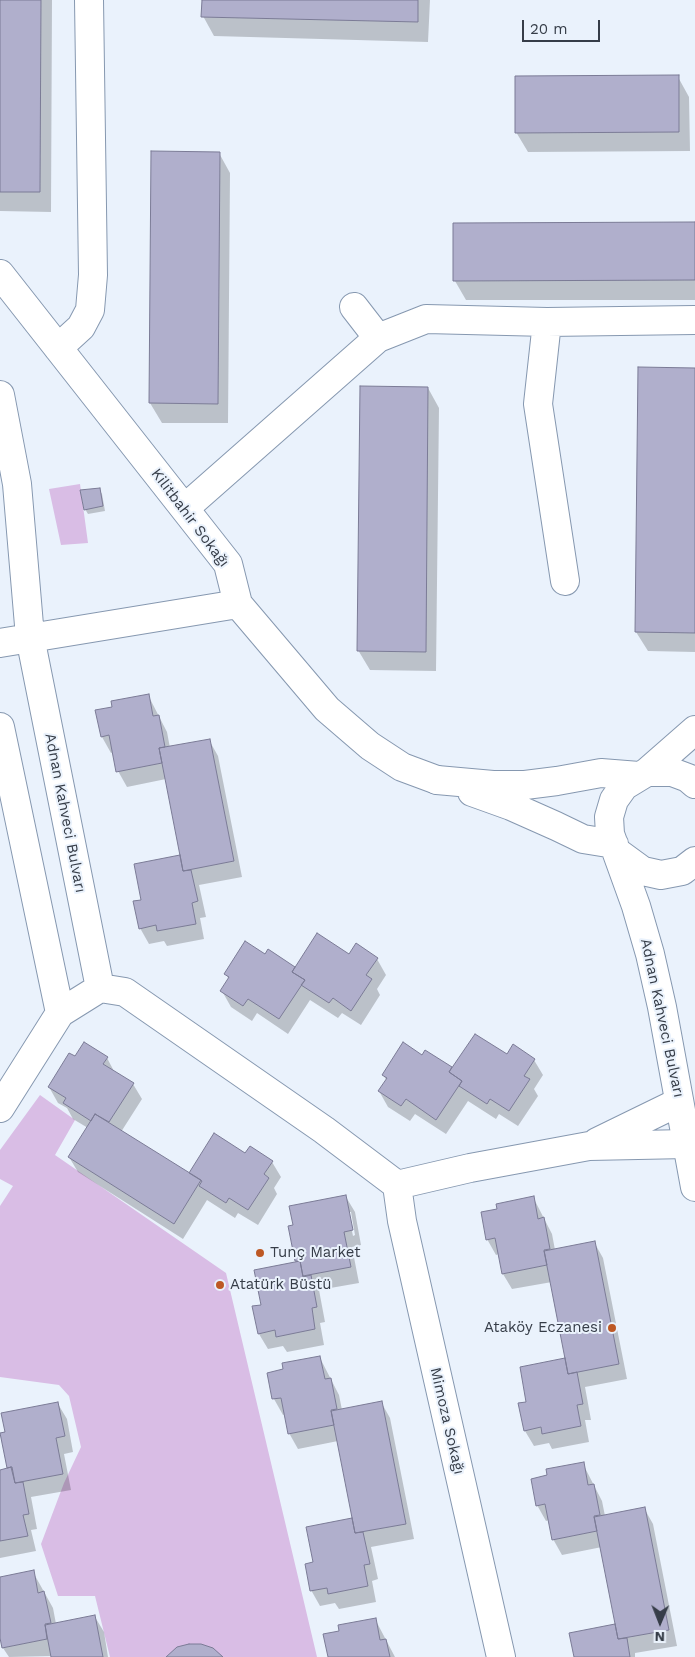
<!DOCTYPE html>
<html>
<head>
<meta charset="utf-8">
<style>
  body { margin:0 }
  #map { position:relative; width:695px; height:1657px; overflow:hidden; background:#eaf2fc; font-family:"Work Sans",sans-serif }
  canvas { display:block }
  .north { position:absolute; left:635px; top:1597px; width:50px; height:50px; -webkit-text-stroke:4px #eaf2fc; paint-order:stroke; rotate:181deg; font-size:14px; font-weight:700; line-height:20px; text-align:center; color:#363d48 }
  .north::after { content:''; display:block; margin:auto; width:18px; height:22px; background:#363d48; clip-path:polygon(50% 0,100% 100%,50% 72%,0 100%) }
  .scale { position:absolute; left:522px; top:20px; width:78px; height:22px; box-sizing:border-box; border:2px solid #363d48; border-top:0; padding-left:6px; font-size:15px; line-height:18px; white-space:nowrap; color:#363d48; -webkit-text-stroke:4px #eaf2fc; paint-order:stroke }
</style>
</head>
<body>
<div id="map">
<canvas width="695" height="1657"></canvas>
<div class="north">N</div>
<div class="scale">20 m</div>
</div>
<script>
const g = document.querySelector('canvas').getContext('2d');
g.lineJoin = 'round';
function fill(path, color) {
  g.fillStyle = color;
  g.fill(path, 'evenodd');
}
function toPath(rows) {
  const path = new Path2D();
  for (const r of rows) {
    path.moveTo(r[0], r[1]);
    for (let i = 2; i < r.length; i += 2) path.lineTo(r[i], r[i + 1]);
  }
  return path;
}
function stroke(path, color, width, dash) {
  g.strokeStyle = color;
  g.lineWidth = width;
  g.lineCap = dash ? 'butt' : 'round';
  g.setLineDash(dash || []);
  g.stroke(path);
}
function drawText(font, color, halo, rows, align = 'center') {
  g.font = font + ' "Work Sans",sans-serif';
  g.lineWidth = 4;
  g.setLineDash([]);
  g.textBaseline = 'middle';
  g.strokeStyle = halo;
  g.fillStyle = color;
  for (const [text, x, y, turn = 0] of rows) {
    g.save();
    g.translate(x, y);
    g.rotate((+turn || 0) * Math.PI / 180);
    g.textAlign = isNaN(turn) ? turn : align;
    if (halo) g.strokeText(text, 0, 0);
    g.fillText(text, 0, 0);
    g.restore();
  }
}
const green = toPath([
  [80,484,88,543,61,545,49,489],
  [40,1095,75,1120,55,1155,226,1273,317,1657,110,1657,95,1596,58,1596,41,1544,64,1483,81,1447,69,1396,59,1385,0,1377,0,1206,13,1186,0,1179,0,1150]
]);
const shadow = toPath([
  [0,0,52,0,51,212,0,211],
  [203,0,430,0,428,42,214,36,203,16],
  [678,77,689,97,690,151,528,152,516,132],
  [219,153,230,173,228,423,162,423,150,403],
  [695,223,695,300,466,300,455,281],
  [695,369,695,652,648,651,636,632],
  [428,388,439,408,436,671,370,670,358,650],
  [99,489,102,494,105,511,88,514,85,509],
  [148,695,167,732,170,748,209,740,218,756,242,877,199,885,206,917,200,918,204,939,167,946,164,941,149,944,140,928,143,900,181,856,166,779,127,787,118,771,114,752,111,753,102,737,97,711,113,708],
  [268,951,296,969,350,955,377,959,386,975,377,989,380,995,361,1025,342,1013,338,1018,310,1000,288,1034,257,1013,252,1021,231,1007,222,991,229,980,226,974,265,956],
  [426,1052,453,1069,507,1056,534,1060,543,1075,534,1089,538,1096,518,1126,499,1114,496,1119,468,1101,446,1134,415,1114,410,1121,388,1107,379,1091,387,1081,383,1075,423,1056],
  [75,1058,107,1058,115,1073,133,1084,142,1099,121,1132,189,1174,245,1155,272,1162,281,1177,274,1188,277,1194,258,1225,238,1213,235,1218,207,1200,183,1239,78,1172,69,1157,88,1128,73,1119,67,1108,58,1103,49,1087],
  [346,1197,355,1212,361,1245,352,1247,359,1283,319,1290,325,1322,320,1323,324,1345,287,1352,283,1346,268,1349,259,1334,262,1306,296,1262,290,1227],
  [348,1212,351,1212,355,1235,353,1236],
  [533,1197,552,1234,555,1250,594,1242,603,1258,627,1379,585,1387,591,1420,585,1420,589,1442,552,1449,549,1443,534,1446,525,1431,528,1403,567,1359,552,1282,512,1289,503,1274,499,1254,496,1255,487,1239,498,1210],
  [320,1358,339,1395,342,1410,381,1402,390,1418,414,1539,371,1547,378,1579,372,1581,376,1602,339,1609,335,1603,320,1606,311,1590,314,1563,308,1528,353,1519,338,1441,298,1449,289,1433,286,1414,283,1415,274,1399,269,1374],
  [58,1404,67,1419,73,1452,64,1454,71,1490,31,1497,37,1529,31,1530,36,1551,0,1558,0,1471,8,1469,1,1434],
  [583,1464,602,1501,605,1516,644,1508,653,1524,677,1646,635,1653,635,1657,575,1657,571,1634,617,1625,602,1547,562,1555,553,1539,549,1520,546,1521,537,1505,549,1476],
  [33,1572,53,1608,56,1624,95,1617,104,1632,108,1657,52,1657,52,1656,9,1657,3,1648,0,1631,0,1578],
  [375,1619,395,1657,329,1657,341,1632]
]);
const building = toPath([
  [0,0,41,0,40,192,0,192,0,0],
  [202,0,418,0,418,22,201,17,202,0],
  [679,75,679,132,515,133,515,76,679,75],
  [151,151,220,152,218,404,149,403,151,151],
  [695,222,695,280,453,281,453,223,695,222],
  [638,367,695,368,695,633,635,632,638,367],
  [360,386,428,387,426,652,357,651,360,386],
  [100,488,103,506,84,510,80,490,100,488],
  [149,694,153,716,159,715,165,747,159,748,162,763,116,772,109,735,101,737,95,710,112,707,111,701,149,694],
  [210,739,234,861,183,871,159,748,210,739],
  [180,855,183,871,191,870,198,901,192,903,196,924,157,931,156,925,139,929,133,901,141,900,134,864,180,855],
  [317,933,349,954,356,943,378,958,366,975,372,979,351,1011,333,998,329,1003,301,985,305,980,292,972,317,933],
  [245,941,265,954,268,949,295,967,292,972,305,980,279,1019,248,999,243,1006,220,991,229,977,224,974,245,941],
  [475,1034,507,1054,513,1044,535,1059,524,1076,530,1079,509,1111,490,1099,487,1104,459,1086,462,1081,449,1072,475,1034],
  [84,1042,108,1057,103,1064,134,1083,109,1122,95,1114,91,1121,63,1103,66,1098,48,1087,69,1053,75,1056,84,1042],
  [403,1042,422,1055,425,1050,452,1067,449,1072,462,1081,436,1120,406,1099,401,1106,378,1091,387,1078,382,1075,403,1042],
  [95,1114,201,1180,174,1224,68,1157,95,1114],
  [214,1133,245,1153,250,1146,273,1161,264,1174,269,1178,248,1210,229,1198,226,1203,199,1186,202,1181,189,1173,214,1133],
  [346,1195,353,1230,344,1232,351,1267,303,1276,300,1261,295,1261,288,1226,293,1225,289,1206,346,1195],
  [534,1196,538,1219,544,1217,550,1249,544,1250,547,1265,502,1274,495,1238,486,1240,481,1212,497,1209,496,1204,534,1196],
  [595,1241,619,1364,568,1374,544,1251,595,1241],
  [300,1261,303,1277,311,1275,317,1307,312,1308,315,1329,276,1337,275,1330,258,1334,252,1306,261,1305,254,1270,300,1261],
  [320,1356,325,1379,331,1378,337,1409,331,1410,334,1425,288,1434,281,1398,272,1399,267,1373,283,1369,282,1363,320,1356],
  [565,1358,568,1374,577,1372,583,1404,577,1405,581,1426,542,1434,541,1427,524,1431,518,1403,526,1402,520,1367,565,1358],
  [382,1401,406,1524,355,1533,331,1411,382,1401],
  [58,1402,65,1436,56,1438,63,1474,15,1483,12,1467,7,1468,0,1433,5,1432,1,1413,58,1402],
  [584,1462,588,1485,594,1484,600,1515,594,1516,597,1531,552,1540,545,1504,536,1506,531,1479,547,1475,546,1469,584,1462],
  [11,1467,15,1483,23,1482,29,1514,23,1515,28,1536,0,1541,0,1470,11,1467],
  [645,1507,669,1630,618,1639,594,1517,645,1507],
  [352,1518,355,1533,363,1532,370,1564,364,1565,368,1586,328,1594,327,1588,310,1591,305,1564,313,1562,306,1527,352,1518],
  [34,1570,38,1593,44,1591,51,1623,45,1624,47,1639,2,1648,0,1638,0,1577,34,1570],
  [95,1615,103,1657,51,1657,45,1625,95,1615],
  [376,1618,380,1640,386,1639,390,1657,328,1657,323,1634,339,1631,338,1625,376,1618],
  [615,1624,618,1639,627,1638,630,1657,574,1657,569,1633,615,1624],
  [189,1644,201,1644,213,1648,223,1657,166,1657,177,1647,189,1644]
]);
const minor = toPath([
  [0,274,228,564,238,604,327,709,370,746,402,767,437,780],
  [354,307,378,338],
  [547,322,538,404,565,581],
  [58,348,81,327,90,310,93,275,89,0],
  [0,395,17,484,30,637,100,988],
  [185,508,378,338,426,319,547,322,695,320],
  [0,643,238,604],
  [0,727,60,1013],
  [0,1108,60,1013,100,988,125,992,324,1130,397,1185],
  [597,1142,679,1102],
  [397,1185,402,1221,501,1657],
  [397,1185,470,1168,589,1146,687,1144]
]);
const major = toPath([
  [647,772,695,730],
  [437,780,493,785,525,785,557,781,601,773,639,776],
  [695,784,688,778,672,772,647,772,624,786,614,800,609,817,610,834,636,906,650,954,662,1007,695,1187],
  [472,792,511,806,556,826,583,839,614,844],
  [617,852,643,871,661,875,682,871,695,861]
]);
const markers = [
  [260,1253,5,"#bd5824"],
  [220,1285,5,"#bd5824"],
  [612,1328,5,"#bd5824"]
];
const streetNames = [
  ["Kilitbahir Sokağı",190,518,53],
  ["Adnan Kahveci Bulvarı",65,813,79],
  ["Adnan Kahveci Bulvarı",662,1018,78],
  ["Mimoza Sokağı",447,1421,77]
];
const poiNames = [
  ["Tunç Market",270,1253],
  ["Atatürk Büstü",230,1285],
  ["Ataköy Eczanesi",602,1328,"right"]
];
fill(green, '#d9bde5');
fill(shadow, '#0003');
fill(building, '#b0afcc');
stroke(building, '#7b7b96', 1);
stroke(minor, '#8698b0', 30);
stroke(major, '#8698b0', 30);
stroke(minor, '#fff', 28);
stroke(major, '#fff', 28);
for (const [x, y, r, color] of markers) {
  const dot = new Path2D();
  dot.arc(x, y, r, 0, 2 * Math.PI);
  g.fillStyle = color;
  g.fill(dot);
  stroke(dot, '#eaf2fc', 2);
}
drawText('15px', '#363d48', '#eaf2fc', streetNames);
drawText('15px', '#363d48', '#eaf2fc', poiNames, 'left');
</script>
</body>
</html>
